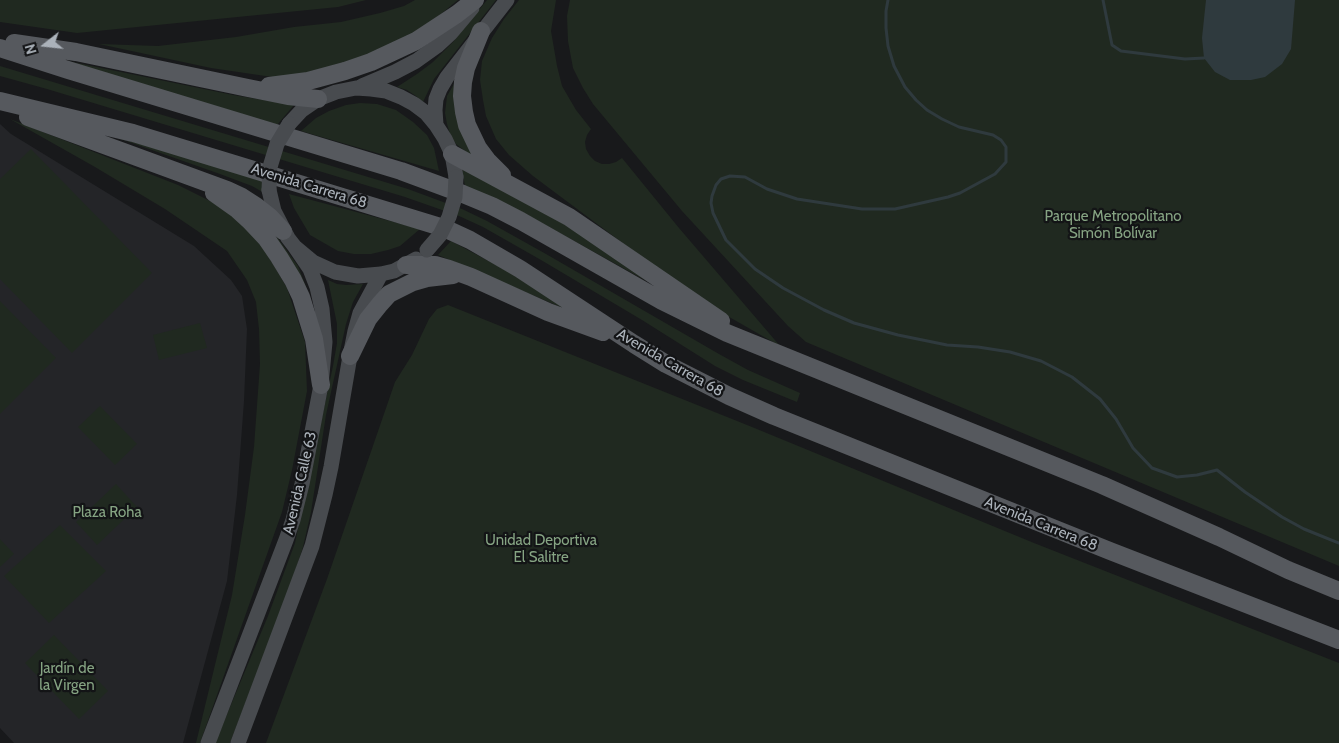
<!DOCTYPE html>
<html>
<head>
<meta charset="utf-8">
<style>
  body { margin:0 }
  #map { position:relative; width:1339px; height:743px; overflow:hidden; background:#18191b; font-family:Cabin,sans-serif }
  canvas { display:block }
  .north { position:absolute; left:20px; top:20px; width:50px; height:50px; -webkit-text-stroke:4px #131416; paint-order:stroke; rotate:254deg; font-size:14px; font-weight:700; line-height:20px; text-align:center; color:#abb2ba }
  .north::after { content:''; display:block; margin:auto; width:18px; height:22px; background:#abb2ba; clip-path:polygon(50% 0,100% 100%,50% 72%,0 100%) }
</style>
</head>
<body>
<div id="map">
<canvas width="1339" height="743"></canvas>
<div class="north">N</div>
</div>
<script>
const g = document.querySelector('canvas').getContext('2d');
g.lineJoin = 'round';
function fill(path, color) {
  g.fillStyle = color;
  g.fill(path, 'evenodd');
}
function toPath(rows) {
  const path = new Path2D();
  for (const r of rows) {
    path.moveTo(r[0], r[1]);
    for (let i = 2; i < r.length; i += 2) path.lineTo(r[i], r[i + 1]);
  }
  return path;
}
function stroke(path, color, width, dash) {
  g.strokeStyle = color;
  g.lineWidth = width;
  g.lineCap = dash ? 'butt' : 'round';
  g.setLineDash(dash || []);
  g.stroke(path);
}
function drawText(font, color, halo, rows, align = 'center') {
  g.font = font + ' Cabin,sans-serif';
  g.lineWidth = 4.5;
  g.setLineDash([]);
  g.textBaseline = 'middle';
  g.strokeStyle = halo;
  g.fillStyle = color;
  for (const [text, x, y, turn = 0] of rows) {
    g.save();
    g.translate(x, y);
    g.rotate((+turn || 0) * Math.PI / 180);
    g.textAlign = isNaN(turn) ? turn : align;
    if (halo) g.strokeText(text, 0, 0);
    g.fillText(text, 0, 0);
    g.restore();
  }
}
const built = toPath([
  [0,124,11,134,194,246,231,280,242,296,247,329,244,401,237,495,227,581,183,743,14,743,0,728]
]);
const green = toPath([
  [0,0,366,0,338,7,77,33,0,22],
  [415,0,458,0,431,22,407,37,342,66,279,78,211,68,99,44,158,46,236,37,294,27,341,22,380,13,404,6],
  [487,0,496,0,434,79,423,102,416,96,407,90,397,87,417,74,433,62,453,42],
  [519,0,556,0,551,31,557,66,562,86,576,110,591,129,587,135,585,142,586,149,590,156,595,161,602,164,609,164,616,162,622,158,679,228,780,346,703,302,652,265,533,176,509,155,496,139,486,116,483,100,480,80,482,61,492,38,504,19],
  [570,0,1339,0,1339,566,806,342,788,326,682,211,593,104,583,88,573,68,568,41,567,16],
  [48,57,233,95,294,105,277,125],
  [0,66,408,189,462,209,487,221,546,254,719,354,748,370,800,393,797,402,743,380,715,366,642,320,541,260,483,227,459,216,405,197,47,89,0,76],
  [458,77,481,161,470,155,456,144,451,137,447,124,445,113,447,96],
  [360,103,377,104,396,110,413,122,427,135,434,148,439,171,301,131,316,118,329,111,346,105],
  [10,119,178,185,214,203,243,223,262,245,287,288,305,342,307,391,292,470,282,512,200,743,196,743,232,595,245,515,254,447,260,364,259,329,256,302,247,280,227,251,165,209,95,167],
  [115,137,265,179,266,194,252,186,220,174],
  [31,149,152,273,72,353,0,279,0,179],
  [462,169,491,183,589,238,650,283,522,212,465,186],
  [289,194,420,229,400,246,388,250,371,254,354,254,338,251,310,235,294,208],
  [272,230,298,266,310,297],
  [451,241,509,272,577,314,438,255],
  [328,280,337,284,346,285,363,284,353,302,346,324,326,415,311,512,303,547,291,584,230,743,215,743,268,616,295,543,333,366,337,343,337,324],
  [0,301,56,358,0,414],
  [448,305,752,427,1034,543,1339,663,1339,743,266,743,327,579,395,382,412,355,429,319,437,309],
  [200,323,207,348,159,360,153,335],
  [100,406,137,444,115,465,78,427],
  [116,484,137,507,97,545,76,522],
  [60,525,106,571,49,623,4,576],
  [0,539,14,554,0,567],
  [54,635,108,691,79,719,25,663]
]);
const water = toPath([
  [1206,0,1295,0,1291,49,1282,64,1265,77,1251,80,1230,80,1215,72,1204,58,1202,38]
]);
const stream = toPath([
  [888,0,886,11,886,28,888,46,894,66,905,87,916,100,927,110,942,119,959,127,993,135,1001,140,1006,147,1006,162,995,174,960,193,948,197,895,209,862,209,797,199,767,189,745,177,730,176,721,179,716,185,712,196,711,203,713,213,726,240,755,269,783,288,824,310,854,323,898,335,947,345,978,347,1010,352,1041,361,1072,377,1100,399,1116,419,1133,448,1152,468,1177,477,1197,475,1217,470,1245,492,1282,517,1304,529,1339,543],
  [1103,0,1112,45,1121,51,1185,59,1204,58]
]);
const secondary = toPath([
  [362,86,395,72,416,61,437,46,451,33,472,8],
  [289,124,302,110,318,99,336,92,356,88,371,89,386,91,401,97,414,104,426,113,436,125,445,139,452,154,456,177],
  [436,125,435,110,436,99,440,89,447,77,507,0],
  [269,190,274,211,288,238,295,247,313,262,335,272,358,276,381,274,394,271,416,259],
  [208,743,286,540,293,520,302,484,321,385,325,342,322,309,317,287,310,269,295,247],
  [238,743,312,546,325,495,331,467,350,356,355,331,360,313,381,274]
]);
const primary = toPath([
  [481,31,466,68,463,82,462,96,464,112,467,125,478,148,487,160,502,175],
  [14,43,76,52,248,88,288,96,318,99],
  [0,48,68,70,401,171,463,194,492,206,521,221,662,301,727,333,1102,485,1219,537,1288,570,1339,591],
  [269,86,308,81,345,71,371,62,416,41,457,14,475,0],
  [0,101,133,133,444,228,470,240,520,269,634,344,666,364,729,396,774,416,1110,551,1339,640],
  [28,117,227,190,242,197,256,206,270,217,283,231],
  [452,154,569,217,721,321],
  [214,193,238,210,250,221,266,238,279,257,293,280,301,297,314,339,321,385],
  [406,265,435,265,449,269,471,277,548,312,603,332],
  [350,356,368,319,380,304,389,294,413,282,427,278,453,275]
]);
const secondaryBridge = toPath([
  [269,190,270,167,277,144,289,124],
  [427,250,440,235,449,217,455,197,456,177]
]);
const streetNames = [
  ["Avenida Carrera 68",309,186,17],
  ["Avenida Carrera 68",670,363,30],
  ["Avenida Calle 63",300,483,-77],
  ["Avenida Carrera 68",1041,524,22]
];
const parkNames = [
  ["Parque Metropolitano",1113,217],
  ["Simón Bolívar",1113,234],
  ["Plaza Roha",107,513],
  ["Unidad Deportiva",541,541],
  ["El Salitre",541,558],
  ["Jardín de",67,669],
  ["la Virgen",67,686]
];
fill(built, '#242528');
fill(green, '#202920');
fill(water, '#2f3a3e');
stroke(stream, '#2f3a3e', 3);
stroke(secondary, '#484b4f', 15);
stroke(primary, '#56595e', 18);
stroke(secondaryBridge, '#484b4f', 15);
drawText('15px', '#abb2ba', '#131416', streetNames);
drawText('15px', '#86a483', '#131416', parkNames);
</script>
</body>
</html>
